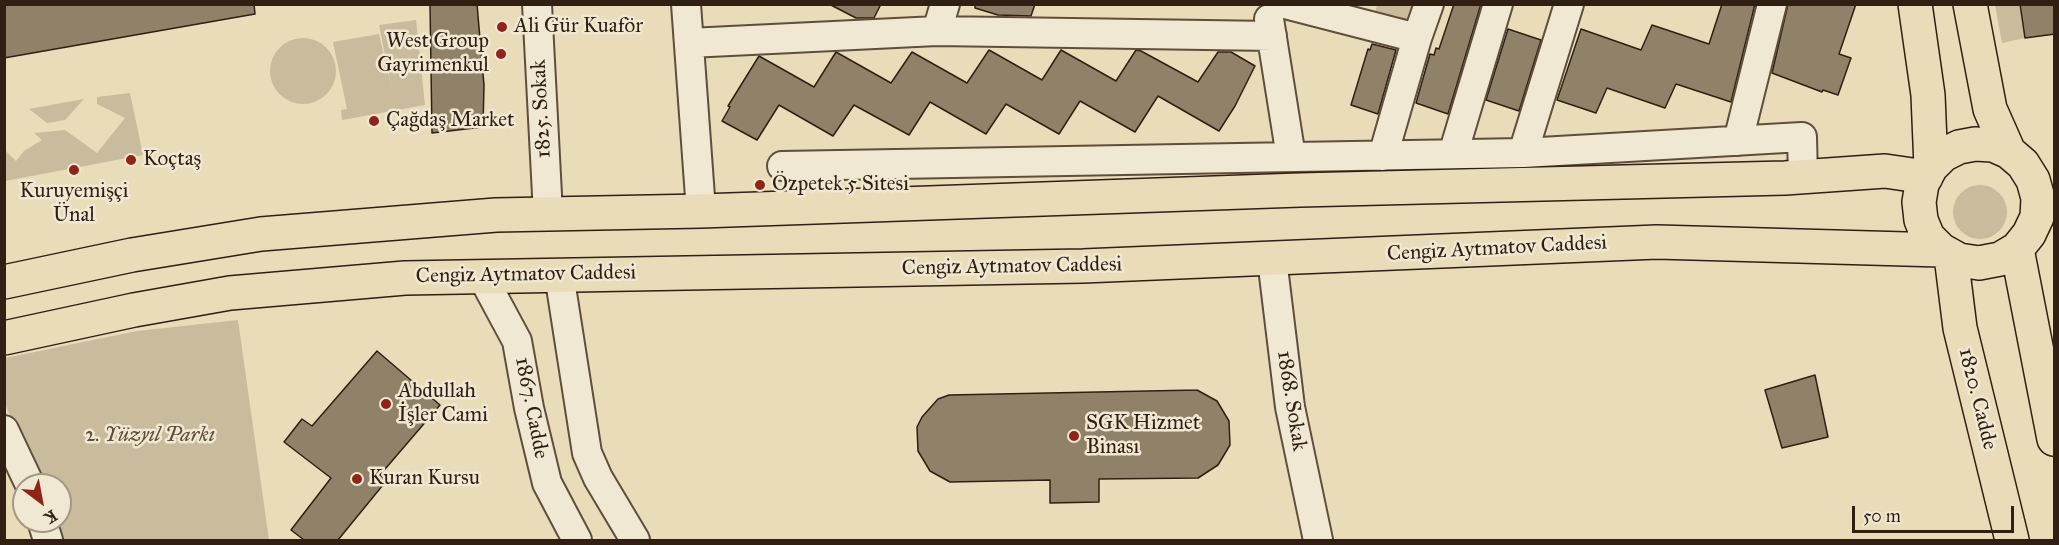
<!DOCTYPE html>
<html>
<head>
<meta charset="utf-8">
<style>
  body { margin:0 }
  #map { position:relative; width:2059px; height:545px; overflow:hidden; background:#e8dcb9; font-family:"IM FELL Great Primer",serif }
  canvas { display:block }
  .frame { position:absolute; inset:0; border:6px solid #301f13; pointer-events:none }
  .north { position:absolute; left:12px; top:473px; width:60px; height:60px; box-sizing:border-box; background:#f0e8d2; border:2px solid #a39886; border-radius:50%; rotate:148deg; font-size:16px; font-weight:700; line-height:24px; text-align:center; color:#301f13 }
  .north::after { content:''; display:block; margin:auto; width:21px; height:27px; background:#8f2418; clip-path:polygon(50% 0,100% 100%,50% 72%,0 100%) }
  .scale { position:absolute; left:1852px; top:506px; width:162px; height:27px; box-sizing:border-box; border:3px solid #301f13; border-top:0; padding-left:8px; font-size:18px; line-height:21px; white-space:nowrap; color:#301f13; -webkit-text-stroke:4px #f0e8d2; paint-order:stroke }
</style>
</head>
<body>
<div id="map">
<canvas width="2059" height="545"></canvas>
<div class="frame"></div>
<div class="north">K</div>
<div class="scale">50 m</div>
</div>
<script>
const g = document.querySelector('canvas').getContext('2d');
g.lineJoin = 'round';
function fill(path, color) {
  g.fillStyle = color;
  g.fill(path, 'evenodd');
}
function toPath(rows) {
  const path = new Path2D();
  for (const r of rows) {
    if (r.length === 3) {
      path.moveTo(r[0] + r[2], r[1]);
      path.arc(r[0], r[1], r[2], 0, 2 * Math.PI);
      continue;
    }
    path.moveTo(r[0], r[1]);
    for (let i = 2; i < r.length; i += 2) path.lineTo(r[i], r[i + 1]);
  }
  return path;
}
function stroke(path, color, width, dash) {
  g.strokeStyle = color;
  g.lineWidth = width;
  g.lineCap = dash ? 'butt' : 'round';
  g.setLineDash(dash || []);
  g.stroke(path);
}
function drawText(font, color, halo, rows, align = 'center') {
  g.font = font + ' "IM FELL Great Primer",serif';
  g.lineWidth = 5;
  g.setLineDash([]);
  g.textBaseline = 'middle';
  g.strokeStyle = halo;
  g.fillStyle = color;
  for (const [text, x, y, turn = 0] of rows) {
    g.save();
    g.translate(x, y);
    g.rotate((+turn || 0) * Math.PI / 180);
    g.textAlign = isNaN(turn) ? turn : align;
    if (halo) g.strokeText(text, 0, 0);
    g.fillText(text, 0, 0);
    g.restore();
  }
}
const green = toPath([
  [1377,5,1429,5,1417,38,1371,26],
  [1995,5,2020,5,2025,38,2002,43],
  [416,20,425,105,342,120,341,110,347,109,333,42,379,34,392,90,379,25],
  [303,71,33],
  [130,93,143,155,5,181,5,150,16,161,24,151,42,140,34,133,65,130,97,153,125,118,97,104,97,97],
  [84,99,65,120,47,123,29,109],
  [1980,212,27],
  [238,320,269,540,58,540,52,521,60,521,60,485,41,485,5,404,5,358,137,331]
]);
const building = toPath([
  [4,4,254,4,255,14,4,58,4,4],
  [430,4,477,4,484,85,483,127,432,133,430,4],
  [829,4,881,4,874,18,856,18,829,4],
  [975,4,1035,4,1031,16,998,15,975,8,975,4],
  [1454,4,1481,4,1448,114,1416,103,1430,54,1434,55,1436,48,1439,49,1454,4],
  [1722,4,1755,4,1731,102,1676,84,1665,108,1607,88,1596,113,1557,100,1581,29,1641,50,1652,25,1709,44,1722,4],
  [1788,4,1856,4,1839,54,1851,58,1838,95,1823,90,1822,92,1772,73,1788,4],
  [2020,4,2055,4,2055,34,2025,38,2020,4],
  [1508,29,1541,40,1519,111,1486,100,1508,29],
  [1372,44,1396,50,1378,114,1351,105,1368,49,1370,50,1372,44],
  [989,50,1042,80,1061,50,1116,81,1136,50,1141,51,1198,82,1218,52,1231,52,1255,66,1235,106,1219,131,1158,96,1135,132,1080,101,1059,134,1006,104,986,134,930,102,909,135,854,105,833,136,779,105,757,140,722,121,730,107,728,106,759,56,814,87,836,52,891,83,912,52,967,83,989,50],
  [377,351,440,405,380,475,387,480,338,540,304,540,291,530,331,478,284,442,302,419,312,426,377,351],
  [1815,375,1828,437,1782,448,1765,390,1815,375],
  [1197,390,1217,401,1229,421,1230,445,1218,465,1198,478,1099,479,1099,502,1050,503,1050,480,950,482,930,471,918,451,917,427,922,417,938,399,949,395,1197,390]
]);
const minor = toPath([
  [537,4,548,214],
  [686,4,701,211],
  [1285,4,1417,38,1429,4],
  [1269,19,1291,157],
  [937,31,1272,36],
  [689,43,937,31,945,4],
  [1738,141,1772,4],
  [1523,153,1569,4],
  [1453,154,1498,4],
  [1383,156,1417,38],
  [782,166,1523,153,1802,137,1803,177],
  [1272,259,1290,407,1318,540],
  [559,274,587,453,598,478,635,540],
  [482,276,517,341,529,408,547,483,577,540],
  [4,430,30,485],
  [42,521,48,540]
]);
const major = toPath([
  [1915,4,1928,95,1931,167,1922,184,1919,202,1921,220,1928,237,1941,250],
  [1931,167,1943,155,1959,147,1975,144,1993,145,2009,152],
  [2017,249,2054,439],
  [1951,256,1960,328,2012,540],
  [4,282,132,255,261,234,496,215,701,211,1300,190,1785,178,1885,171,1926,177],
  [4,338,134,310,230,293,405,278,1083,266,1657,242,1941,250,1959,260,1979,263,2000,259,2017,249,2029,234,2037,217,2038,198,2033,180,2023,164,2009,152,1990,109,1970,4]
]);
const markers = [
  [502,27,6,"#8f2418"],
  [501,54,6,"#8f2418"],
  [374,121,6,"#8f2418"],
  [131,160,6,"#8f2418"],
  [74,170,6,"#8f2418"],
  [760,185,6,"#8f2418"],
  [386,404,6,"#8f2418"],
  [1074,436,6,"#8f2418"],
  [357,479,6,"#8f2418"]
];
const poiNames = [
  ["Ali Gür Kuaför",514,27],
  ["West Group",489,42,"right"],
  ["Gayrimenkul",489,66,"right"],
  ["Çağdaş Market",386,121],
  ["Koçtaş",143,160],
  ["Özpetek 5 Sitesi",772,185],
  ["Kuruyemişçi",74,192,"center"],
  ["Ünal",74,216,"center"],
  ["Abdullah",398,392],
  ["İşler Cami",398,416],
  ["SGK Hizmet",1086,424],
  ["Binası",1086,448],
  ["Kuran Kursu",369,479]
];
const streetNames = [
  ["1825. Sokak",542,109,-93],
  ["Cengiz Aytmatov Caddesi",1497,249,-3],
  ["Cengiz Aytmatov Caddesi",1012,267,-1],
  ["Cengiz Aytmatov Caddesi",526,275,-1],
  ["1820. Cadde",1977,399,76],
  ["1868. Sokak",1291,401,81],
  ["1867. Cadde",531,408,79]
];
const parkNames = [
  ["2. Yüzyıl Parkı",150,436]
];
fill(green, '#c9bc9d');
fill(building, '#908169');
stroke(building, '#301f13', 1.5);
stroke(minor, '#5e4e3c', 32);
stroke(major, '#301f13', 36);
stroke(minor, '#f0e8d2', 28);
stroke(major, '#e8dcb9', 33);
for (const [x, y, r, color] of markers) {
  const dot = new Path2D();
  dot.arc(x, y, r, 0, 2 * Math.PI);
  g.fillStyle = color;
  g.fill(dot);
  stroke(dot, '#f0e8d2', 2);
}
drawText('21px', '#301f13', '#f0e8d2', poiNames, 'left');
drawText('21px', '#301f13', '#f0e8d2', streetNames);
drawText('italic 21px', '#5e4e3c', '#f0e8d2', parkNames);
</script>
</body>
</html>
